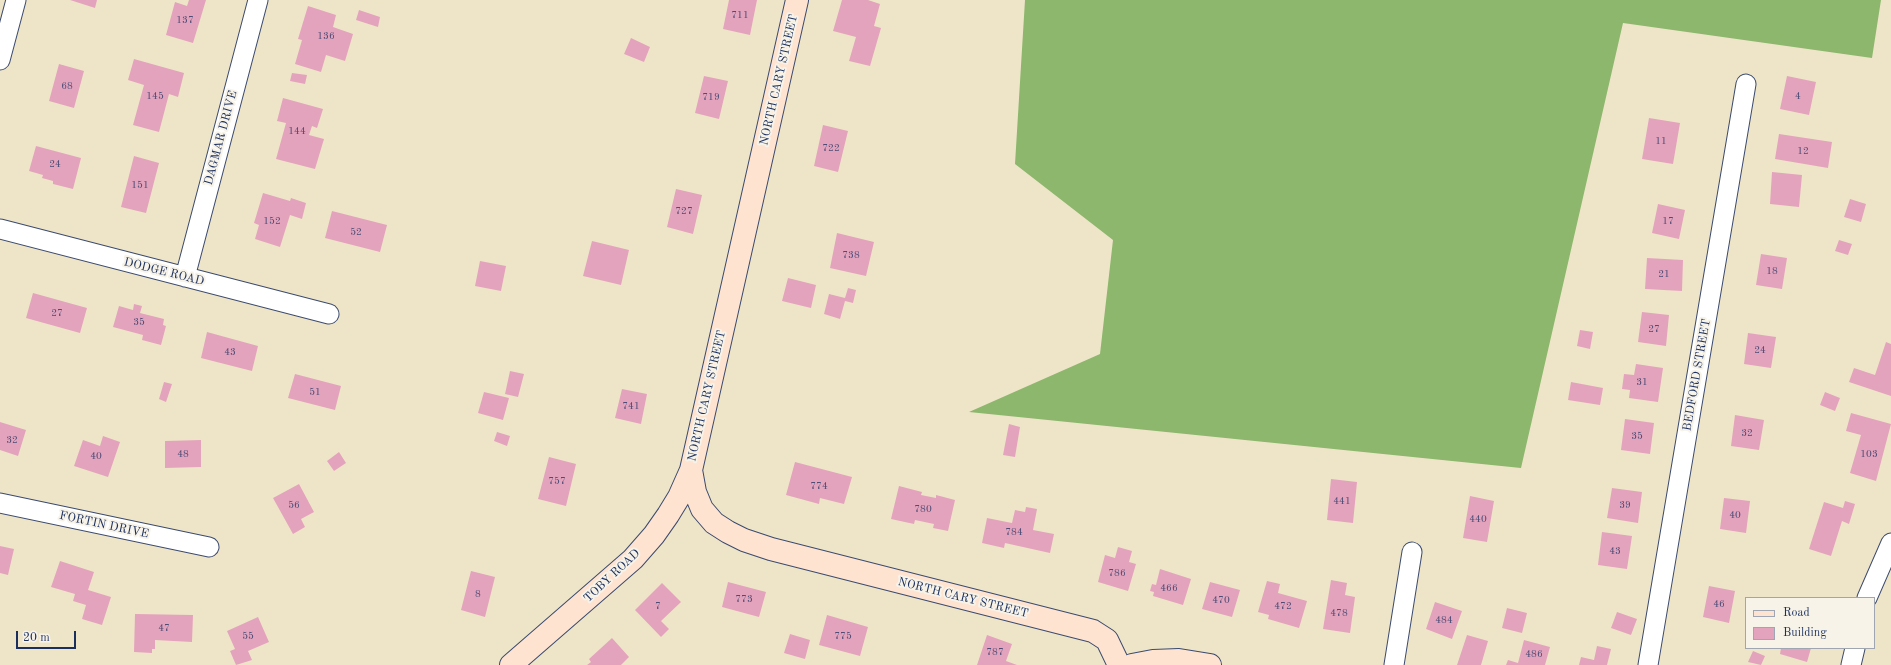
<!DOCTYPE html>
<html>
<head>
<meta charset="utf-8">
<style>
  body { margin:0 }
  #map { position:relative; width:1891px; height:665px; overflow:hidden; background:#eee5c9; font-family:"Old Standard TT",serif }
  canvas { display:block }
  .legend { position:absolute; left:1745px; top:597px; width:130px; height:52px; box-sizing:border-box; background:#f7f3e8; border:1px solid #9fa5b1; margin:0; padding:5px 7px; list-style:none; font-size:12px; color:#1b2f5e }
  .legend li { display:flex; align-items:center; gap:8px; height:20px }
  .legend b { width:20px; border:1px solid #9fa5b1 }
  .scale { position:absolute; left:16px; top:631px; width:60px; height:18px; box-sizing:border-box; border:2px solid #1b2f5e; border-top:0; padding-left:5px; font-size:12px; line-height:14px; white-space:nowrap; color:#1b2f5e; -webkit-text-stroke:3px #f7f3e8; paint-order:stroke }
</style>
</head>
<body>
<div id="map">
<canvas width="1891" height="665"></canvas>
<ul class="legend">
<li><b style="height:5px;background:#fee3d1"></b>Road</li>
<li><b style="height:11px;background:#e4a3bc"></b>Building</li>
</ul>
<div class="scale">20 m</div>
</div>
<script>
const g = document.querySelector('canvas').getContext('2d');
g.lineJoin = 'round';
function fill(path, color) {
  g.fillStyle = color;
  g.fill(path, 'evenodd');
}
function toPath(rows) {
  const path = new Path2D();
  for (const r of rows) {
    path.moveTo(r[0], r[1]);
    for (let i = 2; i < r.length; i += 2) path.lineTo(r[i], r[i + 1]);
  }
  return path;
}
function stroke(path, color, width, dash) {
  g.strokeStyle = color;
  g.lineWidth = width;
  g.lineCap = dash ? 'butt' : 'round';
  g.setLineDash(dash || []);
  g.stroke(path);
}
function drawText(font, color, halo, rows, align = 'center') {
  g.font = font + ' "Old Standard TT",serif';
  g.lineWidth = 4;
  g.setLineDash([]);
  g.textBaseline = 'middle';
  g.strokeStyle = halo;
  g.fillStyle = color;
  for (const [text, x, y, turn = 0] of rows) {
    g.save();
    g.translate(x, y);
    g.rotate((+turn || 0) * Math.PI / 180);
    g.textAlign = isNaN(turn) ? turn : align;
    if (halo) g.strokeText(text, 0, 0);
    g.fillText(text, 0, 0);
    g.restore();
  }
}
const forest = toPath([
  [1025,0,1881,0,1872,58,1623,23,1521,468,969,412,1100,354,1113,240,1015,164]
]);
const building = toPath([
  [70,0,97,0,95,8],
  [189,0,206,0,193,43,166,35,175,2,187,6],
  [729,0,757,0,750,35,723,29],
  [842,0,868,0,880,4,874,26,881,28,870,66,849,61,856,37,833,31],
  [308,6,336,15,333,27,353,34,345,61,326,55,321,72,295,64,302,40,298,39],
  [359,10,380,17,378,27,356,20],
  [631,38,650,47,644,62,624,54],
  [134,59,184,73,178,97,169,94,159,132,133,125,144,85,128,80],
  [59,64,84,71,74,108,49,101],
  [292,73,307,75,305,84,290,81],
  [704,76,728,81,719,119,695,113],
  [1787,76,1816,82,1809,115,1780,109],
  [283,98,323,109,317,128,312,126,309,135,324,139,315,169,276,159,286,123,277,121],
  [1649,118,1680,123,1673,164,1642,159],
  [823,125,848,131,838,172,814,166],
  [1779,134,1832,142,1828,168,1775,159],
  [36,146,81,158,73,189,53,184,53,181,42,178,43,175,29,171],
  [134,156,159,163,146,213,121,207],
  [1772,172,1802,175,1799,207,1770,204],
  [676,189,702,195,693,234,667,227],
  [263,193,290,201,291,198,306,203,302,219,290,215,280,247,255,239,259,225,254,223],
  [1850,199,1866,204,1861,222,1844,217],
  [1658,204,1685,210,1679,239,1652,233],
  [332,211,387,225,380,252,325,238],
  [837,233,874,242,866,276,830,268],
  [1839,240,1852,244,1848,255,1835,251],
  [592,241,629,250,621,285,583,276],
  [1761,254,1787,258,1782,289,1756,285],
  [1647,258,1683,260,1682,291,1645,289],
  [480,261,506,266,501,291,475,286],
  [788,278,816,285,811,308,782,301],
  [848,288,856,290,853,303,845,301,840,319,824,314,829,294,845,298],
  [33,293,87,308,80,333,26,318],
  [134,304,142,306,140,313,164,319,163,325,166,326,161,345,142,340,143,335,113,327,119,306,133,310],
  [1642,312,1669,315,1666,346,1638,342],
  [1580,330,1593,332,1590,349,1577,346],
  [207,332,258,346,252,371,201,358],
  [1748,333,1776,337,1771,368,1744,364],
  [1886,342,1891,344,1891,396,1849,382,1854,368,1875,375],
  [1636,364,1663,368,1658,402,1629,398,1630,390,1622,389,1624,374,1634,375],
  [510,371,524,374,518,397,505,394],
  [295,374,341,386,335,410,288,398],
  [164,382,172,384,166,402,159,399],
  [1571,382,1603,388,1600,405,1568,400],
  [622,389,647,394,641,424,615,418],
  [484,392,509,398,503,420,478,413],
  [1825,392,1840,398,1835,411,1820,405],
  [1851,413,1891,424,1876,481,1850,473,1861,435,1846,431],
  [1735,415,1764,420,1759,450,1731,446],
  [1625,419,1654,423,1650,454,1621,450],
  [0,422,26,430,18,456,0,450],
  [1009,424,1020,427,1015,457,1003,455],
  [497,432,510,436,507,446,494,441],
  [103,436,120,442,108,477,74,466,83,440,100,446],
  [201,440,201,467,165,468,165,441],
  [339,452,346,463,334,471,327,461],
  [549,457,576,464,566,506,538,499],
  [795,462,852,477,844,504,820,498,819,504,786,495],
  [1331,479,1357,482,1353,523,1327,520],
  [299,484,314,512,301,519,305,527,293,534,273,498],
  [899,486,922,492,921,495,936,498,936,495,955,500,948,531,933,528,934,524,915,520,914,524,891,519],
  [1612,488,1642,492,1638,523,1607,518],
  [1470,496,1494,501,1487,542,1463,538],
  [1724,498,1750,501,1746,533,1720,529],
  [1845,501,1855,504,1849,524,1842,521,1831,556,1809,549,1824,502,1843,508],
  [1026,507,1037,509,1033,530,1054,534,1050,553,1005,543,1004,548,982,543,987,518,1012,523,1015,510,1025,512],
  [1602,532,1632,536,1627,569,1598,565],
  [0,546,14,549,8,575,0,573],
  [1118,547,1132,551,1129,562,1136,564,1128,591,1098,582,1105,555,1115,558],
  [60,561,94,572,88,590,111,597,102,625,82,619,86,605,73,601,75,594,51,587],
  [1160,569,1191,579,1183,605,1153,596,1154,592,1150,591,1152,584,1156,585],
  [471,571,495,577,485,617,461,610],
  [1331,580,1347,583,1345,595,1355,597,1350,633,1323,629],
  [1267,581,1280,584,1278,593,1307,601,1299,628,1268,619,1269,615,1258,612],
  [728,582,766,592,759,617,722,607],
  [1210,582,1240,590,1232,617,1202,609],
  [662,583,681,602,661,621,669,629,661,637,635,610],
  [1709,586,1735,591,1729,623,1703,617],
  [1435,602,1462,611,1452,639,1426,629],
  [1507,608,1527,613,1522,633,1502,628],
  [1617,612,1637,619,1631,635,1611,628],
  [135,614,193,615,192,642,155,640,155,649,152,649,152,653,134,652],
  [827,615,868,627,860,656,819,645],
  [258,617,269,642,248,651,252,660,236,665,230,651,235,649,227,631],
  [790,634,810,640,805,659,784,653],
  [987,635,1012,644,1006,661,1017,665,977,665],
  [1467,635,1488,641,1481,665,1457,665],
  [612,638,629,657,621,665,587,665,591,662,589,659],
  [1524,640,1550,647,1545,665,1506,665,1508,660,1518,663],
  [1597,646,1611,649,1607,665,1579,665,1581,657,1594,660],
  [1781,648,1811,648,1807,662,1780,654],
  [1753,651,1765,656,1761,665,1748,662]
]);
const street = toPath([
  [0,60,16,0],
  [0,229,329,314],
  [185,277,258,0],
  [0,503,209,547],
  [1867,598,1891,543],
  [1394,665,1412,552],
  [1648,665,1746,84],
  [1851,665,1855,648]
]);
const secondary = toPath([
  [797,0,691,470,695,492,702,509,714,523,728,532,744,540,771,549,1093,631,1107,640,1119,665],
  [511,665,633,559,654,535,668,515,679,497,691,470],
  [1132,665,1153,661,1179,660,1210,665]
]);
const numberNames = [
  ["711",740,15],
  ["137",185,20],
  ["136",326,36],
  ["68",67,86],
  ["145",155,96],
  ["4",1798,96],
  ["719",711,97],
  ["144",297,131],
  ["11",1661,141],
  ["722",831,148],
  ["12",1803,151],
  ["24",55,164],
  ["151",140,185],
  ["727",684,211],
  ["152",272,221],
  ["17",1668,221],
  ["52",356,232],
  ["738",851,255],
  ["18",1772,271],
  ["21",1664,274],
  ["27",57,313],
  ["35",139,322],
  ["27",1654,329],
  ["24",1760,350],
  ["43",230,352],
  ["31",1642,382],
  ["51",315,392],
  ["741",631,406],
  ["32",1747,433],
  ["35",1637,436],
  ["32",12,440],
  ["48",183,454],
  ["103",1869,454],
  ["40",96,456],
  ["757",557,481],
  ["774",819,486],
  ["441",1342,501],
  ["56",294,505],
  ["39",1625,505],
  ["780",923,509],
  ["40",1735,515],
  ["440",1478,519],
  ["784",1014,532],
  ["43",1615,551],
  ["786",1117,573],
  ["466",1169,588],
  ["8",478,594],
  ["773",744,599],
  ["470",1221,600],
  ["46",1719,604],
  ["7",658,606],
  ["472",1283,606],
  ["478",1339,613],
  ["484",1444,620],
  ["47",164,628],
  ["55",248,636],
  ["775",843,636],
  ["787",995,652],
  ["486",1534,654]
];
const streetNames = [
  ["NORTH CARY STREET",779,80,-77],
  ["DAGMAR DRIVE",221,138,-75],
  ["DODGE ROAD",164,272,14],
  ["BEDFORD STREET",1697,375,-80],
  ["NORTH CARY STREET",707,396,-77],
  ["FORTIN DRIVE",104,525,12],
  ["TOBY ROAD",612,576,-43],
  ["NORTH CARY STREET",963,598,14]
];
fill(forest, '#8db76d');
fill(building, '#e4a3bc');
stroke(street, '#3b4a6e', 21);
stroke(secondary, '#3b4a6e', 24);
stroke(street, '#fff', 19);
stroke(secondary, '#fee3d1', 22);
drawText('10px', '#4d4c76', null, numberNames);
drawText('12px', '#1b2f5e', '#f7f3e8', streetNames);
</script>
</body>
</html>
